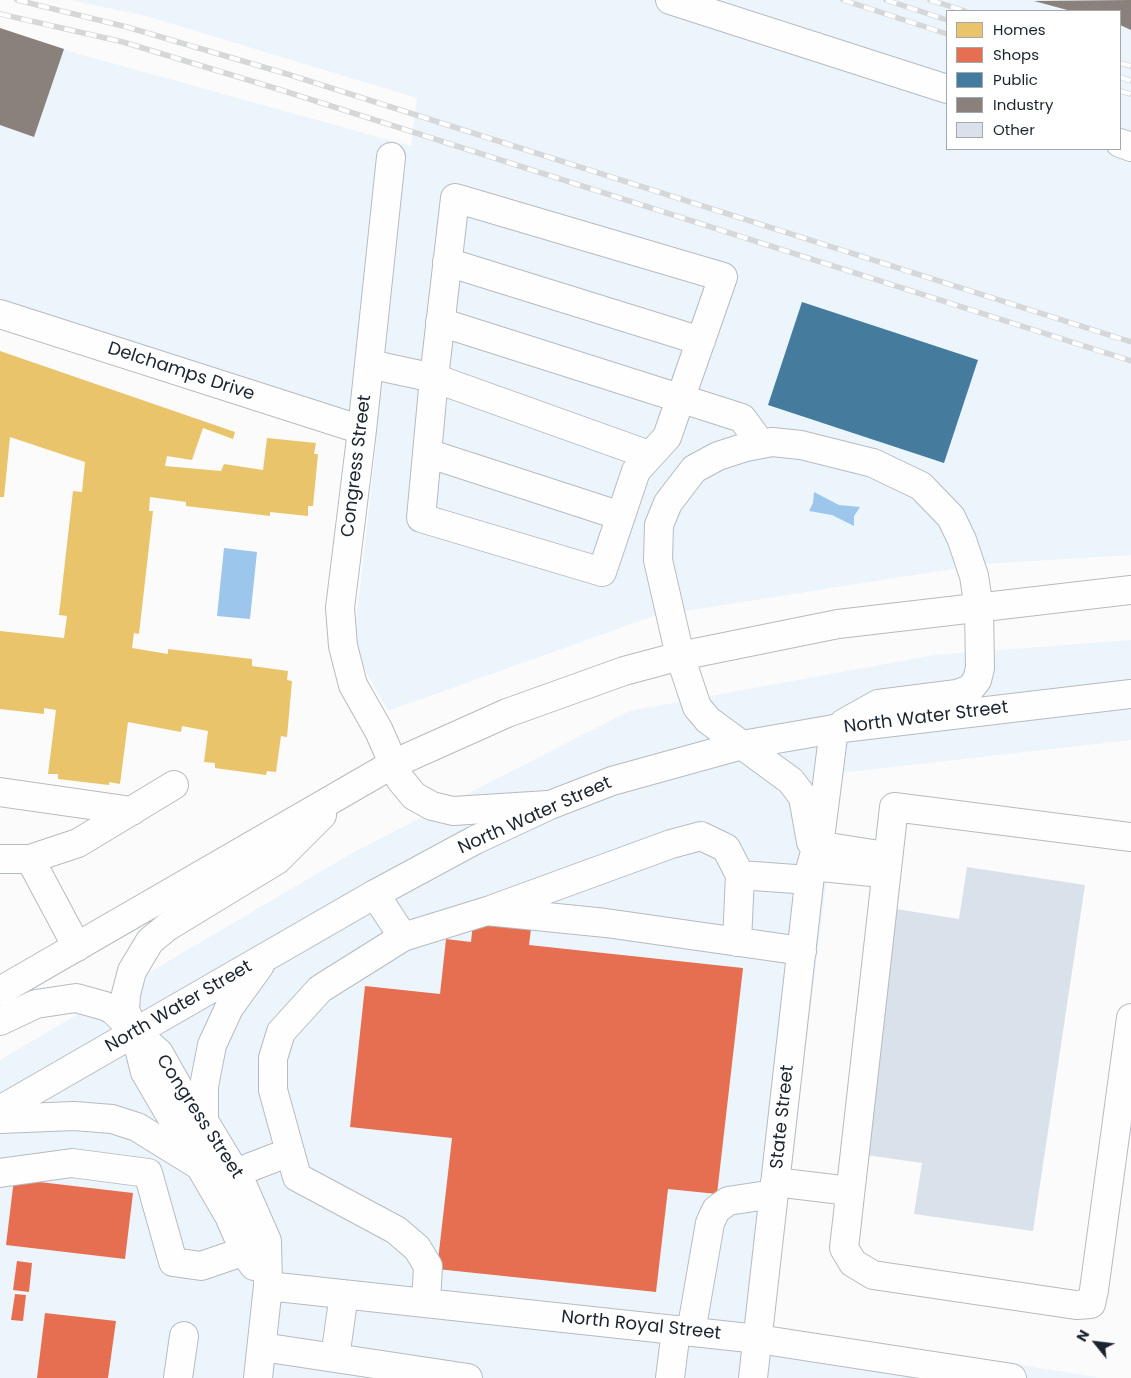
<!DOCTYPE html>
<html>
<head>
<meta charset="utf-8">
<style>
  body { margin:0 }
  #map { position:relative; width:1131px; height:1378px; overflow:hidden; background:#fbfbfb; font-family:Poppins,sans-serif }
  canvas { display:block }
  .legend { position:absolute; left:946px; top:10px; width:175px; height:140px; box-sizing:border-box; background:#fff; border:1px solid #a3a8ac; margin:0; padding:6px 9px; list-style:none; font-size:15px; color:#1a252f }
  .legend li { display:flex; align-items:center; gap:10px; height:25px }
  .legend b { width:25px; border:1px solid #a3a8ac }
  .north { position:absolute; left:1071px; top:1318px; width:50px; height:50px; -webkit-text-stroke:4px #fff; paint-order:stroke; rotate:299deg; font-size:14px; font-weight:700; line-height:20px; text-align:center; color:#1a252f }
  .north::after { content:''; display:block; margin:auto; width:18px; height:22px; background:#1a252f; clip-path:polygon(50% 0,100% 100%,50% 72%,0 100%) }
</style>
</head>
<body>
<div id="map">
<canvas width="1131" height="1378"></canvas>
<ul class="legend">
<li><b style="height:14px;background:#e9c46a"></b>Homes</li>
<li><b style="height:14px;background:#e76f51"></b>Shops</li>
<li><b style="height:14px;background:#457b9d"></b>Public</li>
<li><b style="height:14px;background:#8a817c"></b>Industry</li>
<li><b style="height:14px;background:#d9e2ea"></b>Other</li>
</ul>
<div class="north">N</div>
</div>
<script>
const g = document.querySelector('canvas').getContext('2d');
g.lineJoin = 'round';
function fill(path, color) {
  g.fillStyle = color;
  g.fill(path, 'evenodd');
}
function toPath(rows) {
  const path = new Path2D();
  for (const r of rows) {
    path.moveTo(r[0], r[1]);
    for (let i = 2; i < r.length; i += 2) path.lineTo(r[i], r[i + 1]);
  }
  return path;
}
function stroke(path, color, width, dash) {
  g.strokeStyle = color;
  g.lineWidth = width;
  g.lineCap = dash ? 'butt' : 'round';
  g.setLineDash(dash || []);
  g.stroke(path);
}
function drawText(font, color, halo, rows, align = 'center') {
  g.font = font + ' Poppins,sans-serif';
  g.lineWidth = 5;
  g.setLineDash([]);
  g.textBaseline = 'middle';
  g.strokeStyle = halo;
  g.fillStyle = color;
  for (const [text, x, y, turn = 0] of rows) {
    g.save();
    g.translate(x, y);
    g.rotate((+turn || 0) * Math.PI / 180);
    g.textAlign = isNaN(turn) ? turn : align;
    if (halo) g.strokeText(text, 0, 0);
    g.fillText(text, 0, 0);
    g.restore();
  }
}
const built = toPath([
  [70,0,1131,0,1131,555,984,564,654,616,388,711,353,649,376,446,0,327,0,32,411,146,417,98,146,16],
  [947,11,1120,11,1120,149,947,149],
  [1131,640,1131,740,840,773,771,1326,1103,1378,0,1378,0,1060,354,852,629,711,934,655]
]);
const water = toPath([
  [814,492,839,505,860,507,854,516,854,526,832,515,809,511,813,503],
  [224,548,257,552,250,619,217,616]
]);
const homes = toPath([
  [0,351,235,432,233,439,203,428,192,460,167,456,165,466,221,471,224,464,263,470,267,438,316,443,314,454,318,454,313,506,308,506,308,516,270,512,270,516,186,506,186,502,150,497,149,511,153,511,139,634,134,633,132,648,168,654,168,649,252,659,252,666,288,671,287,680,292,681,287,737,281,736,276,772,267,771,266,775,215,768,215,763,204,762,208,731,182,726,181,732,128,722,120,784,109,782,109,785,58,779,58,774,48,774,56,710,44,708,44,714,0,709,0,631,64,638,67,616,59,615,73,491,82,492,85,462,10,437,4,497,0,497]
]);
const shops = toPath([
  [473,923,531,929,529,945,743,968,717,1194,668,1189,656,1292,437,1269,452,1138,350,1127,365,986,440,994,446,939,471,942],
  [14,1179,133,1193,125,1259,6,1245],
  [17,1261,32,1263,29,1292,13,1290],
  [15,1294,26,1295,23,1321,11,1320],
  [45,1313,116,1321,108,1378,37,1378]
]);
const public = toPath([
  [802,302,978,360,944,463,768,405]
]);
const industry = toPath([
  [1131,0,1131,30,1120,25,1120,11,1071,11,1034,1],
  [0,28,64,49,34,137,0,125]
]);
const building = toPath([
  [967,867,1085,885,1033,1231,914,1214,922,1163,859,1154,896,909,959,919]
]);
const minor = toPath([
  [670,0,947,89],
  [1120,143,1131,147],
  [391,157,362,430,340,608,343,646,353,685,379,731,400,779,414,796,432,806,453,811,548,805],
  [447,262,701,341],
  [0,314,362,430],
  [440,322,742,418,761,444],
  [369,364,434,378,421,518,602,572,636,471,667,437,723,277,455,198,434,378,649,455],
  [427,453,621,516],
  [680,656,658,560,659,525,668,503,694,469,718,456,746,447,772,442,801,445,873,463,921,486,951,517,962,540,974,576,979,608],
  [742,745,791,781,803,797,811,842],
  [0,792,132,811],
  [1131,837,894,807,844,1248,853,1263,873,1275,1076,1305,1091,1304,1094,1290,1131,1018],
  [0,859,30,859,78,843,174,785],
  [30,859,77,947],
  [811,866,872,872,879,863,873,854,816,845],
  [740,875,809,880],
  [375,894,403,937],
  [493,909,671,844,701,836,726,848,740,875,737,942],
  [135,1032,159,1053,190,1108,204,1121,242,1184,267,1241,268,1286,258,1378],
  [135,1032,145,1072,229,1216,246,1255,254,1266],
  [0,1173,72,1163,148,1173,173,1262,201,1266,245,1251],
  [235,1173,290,1152],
  [775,1182,850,1191],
  [268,1286,758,1339,1012,1378],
  [426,1303,428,1266,417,1248,396,1230,297,1177,273,1090,273,1058,281,1032,320,989,403,937,487,911,606,923,802,951],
  [691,1332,710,1223,716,1210,728,1201,774,1194],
  [262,1347,468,1378],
  [335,1358,344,1294],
  [178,1378,184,1336],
  [670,1378,676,1330],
  [753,1378,811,866,821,831,834,729]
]);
const highway = toPath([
  [680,656,697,707,708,720,742,745],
  [844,723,878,704,957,694,970,689,977,680,980,668,979,608],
  [0,991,393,764,507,713,624,671,680,656,838,624,1131,590],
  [0,1021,36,1004,76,998,105,1006,113,1010,134,1031],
  [135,1032,125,1010,126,994,132,971,150,941,167,927,277,860,322,815],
  [0,1110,375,894,475,840,550,805,612,781,742,745,834,729,1131,694],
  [0,1119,74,1116,112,1119,137,1127,200,1166],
  [204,1121,204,1086,212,1045,229,1008,260,965]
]);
const rail = toPath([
  [17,0,127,27,287,74,1131,342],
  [843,0,947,34],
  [886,0,947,20],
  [930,0,965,11],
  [0,14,123,42,281,90,1131,361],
  [1120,63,1131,66],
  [1120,77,1131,81],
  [1120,91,1131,94]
]);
const streetNames = [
  ["Delchamps Drive",181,372,18],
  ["Congress Street",357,466,-83],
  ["North Water Street",926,718,-7],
  ["North Water Street",535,816,-24],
  ["North Water Street",179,1007,-30],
  ["Congress Street",199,1117,57],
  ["State Street",783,1117,-84],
  ["North Royal Street",641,1326,6]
];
fill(built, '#edf5fc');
fill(water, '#9cc6eb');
fill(homes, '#e9c46a');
fill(shops, '#e76f51');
fill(public, '#457b9d');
fill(industry, '#8a817c');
fill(building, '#d9e2ea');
stroke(minor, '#b6bbbf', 30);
stroke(highway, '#b6bbbf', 30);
stroke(minor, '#fefefe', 28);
stroke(highway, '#fefefe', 28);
stroke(rail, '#d6d7d8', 5.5);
stroke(rail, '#fff', 4, [11]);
drawText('18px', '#1a252f', '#fff', streetNames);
</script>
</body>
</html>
